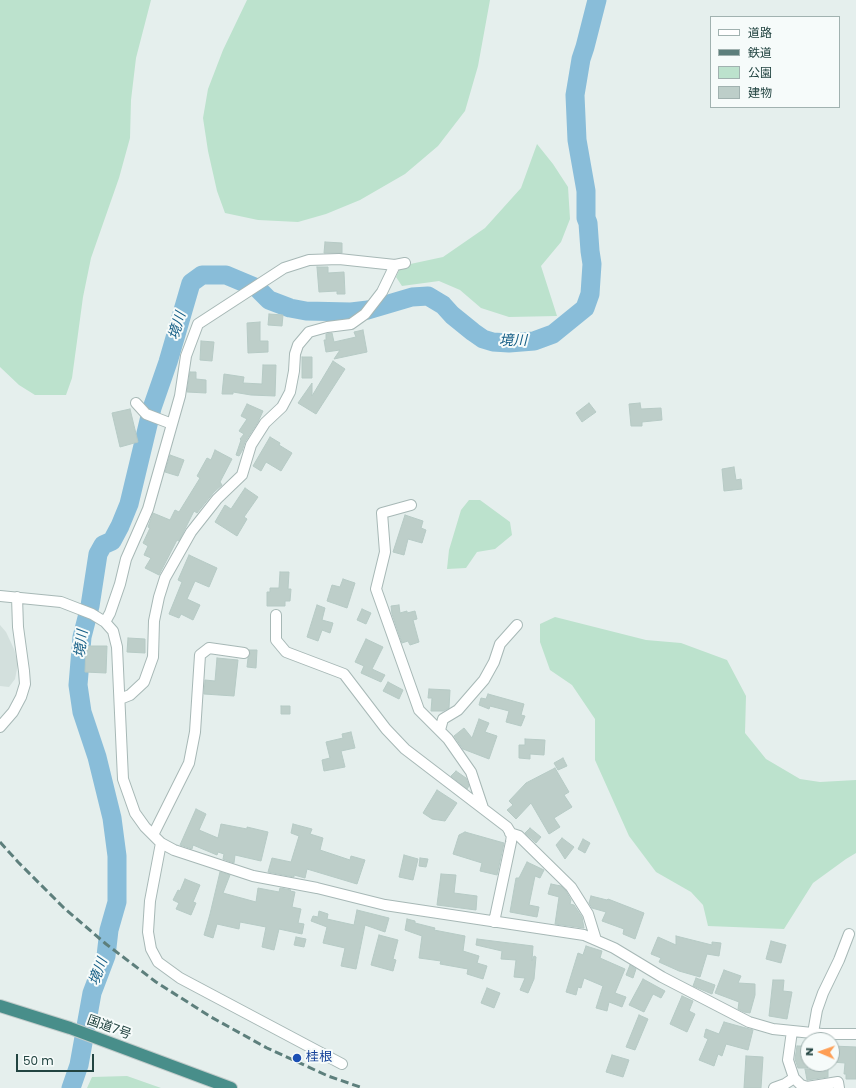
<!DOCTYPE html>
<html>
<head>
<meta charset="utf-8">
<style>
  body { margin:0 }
  #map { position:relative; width:856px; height:1088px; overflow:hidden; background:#e5efed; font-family:Poppins,"Noto Sans JP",sans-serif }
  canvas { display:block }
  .legend { position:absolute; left:710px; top:16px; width:130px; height:92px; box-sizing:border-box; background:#f6fbfa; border:1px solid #a1b2b0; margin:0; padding:5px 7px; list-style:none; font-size:12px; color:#224441 }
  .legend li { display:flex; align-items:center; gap:8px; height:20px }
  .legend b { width:20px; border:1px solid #a1b2b0 }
  .north { position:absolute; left:800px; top:1032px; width:40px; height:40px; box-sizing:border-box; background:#f6fbfa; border:1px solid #a1b2b0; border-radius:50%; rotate:272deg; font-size:11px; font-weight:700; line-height:16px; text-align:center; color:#224441 }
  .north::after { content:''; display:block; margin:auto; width:14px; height:18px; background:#fe9e54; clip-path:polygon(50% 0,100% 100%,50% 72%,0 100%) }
  .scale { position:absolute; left:16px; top:1054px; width:78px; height:18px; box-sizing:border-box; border:2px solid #224441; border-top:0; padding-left:5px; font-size:12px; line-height:14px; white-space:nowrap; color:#224441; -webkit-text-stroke:3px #f6fbfa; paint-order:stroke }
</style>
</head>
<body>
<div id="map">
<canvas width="856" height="1088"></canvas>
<ul class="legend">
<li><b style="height:5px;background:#fff"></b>道路</li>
<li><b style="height:5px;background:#5d7f7c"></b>鉄道</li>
<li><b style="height:11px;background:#bce2cd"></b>公園</li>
<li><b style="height:11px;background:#bdcec9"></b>建物</li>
</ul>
<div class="north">N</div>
<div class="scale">50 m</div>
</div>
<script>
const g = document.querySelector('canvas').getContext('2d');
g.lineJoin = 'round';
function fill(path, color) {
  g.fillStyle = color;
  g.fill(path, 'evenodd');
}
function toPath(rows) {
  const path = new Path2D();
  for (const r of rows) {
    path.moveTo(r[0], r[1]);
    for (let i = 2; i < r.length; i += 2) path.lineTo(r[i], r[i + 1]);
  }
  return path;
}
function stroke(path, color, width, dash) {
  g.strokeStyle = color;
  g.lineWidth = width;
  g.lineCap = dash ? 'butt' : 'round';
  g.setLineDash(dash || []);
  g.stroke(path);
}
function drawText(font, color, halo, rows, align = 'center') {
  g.font = font + ' Poppins,"Noto Sans JP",sans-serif';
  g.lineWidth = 4;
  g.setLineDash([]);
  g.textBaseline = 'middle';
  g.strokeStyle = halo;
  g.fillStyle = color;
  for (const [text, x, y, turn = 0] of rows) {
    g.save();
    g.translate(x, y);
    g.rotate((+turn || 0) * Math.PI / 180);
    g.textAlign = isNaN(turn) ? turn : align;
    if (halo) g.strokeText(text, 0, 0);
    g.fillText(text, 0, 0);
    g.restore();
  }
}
const built = toPath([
  [0,625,6,632,14,649,18,664,15,679,9,687,0,686]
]);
const green = toPath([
  [0,0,151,0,136,58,131,100,130,138,119,178,91,258,83,297,72,378,66,395,35,395,19,385,0,367],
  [247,0,490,0,478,66,465,111,438,146,405,174,360,200,326,214,298,222,258,220,225,213,217,191,208,151,203,118,208,89,223,50],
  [537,144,553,164,568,187,570,219,561,242,541,266,557,316,509,317,481,308,460,290,439,281,402,286,396,277,401,266,443,257,485,228,521,188],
  [469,500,480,500,510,522,512,535,495,549,477,552,466,568,447,569,449,550,461,510],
  [555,617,646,640,681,643,727,660,746,696,745,733,766,759,800,779,820,782,856,780,856,853,846,859,813,883,784,929,708,926,703,905,691,892,656,872,629,836,595,760,595,719,572,685,550,670,540,642,540,624],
  [127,1076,161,1088,87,1088,92,1077]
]);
const river = toPath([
  [71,1088,79,1065,92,993,106,956,109,930,117,902,117,856,112,818,97,757,82,712,78,685,82,637,90,606,98,554,103,545,112,541,120,526,129,504,152,408,168,362,191,283,202,275,226,275,257,288,269,300,290,308,306,311,351,312,368,310,412,297,428,296,443,305,452,315,473,332,483,339,493,342,509,343,534,341,553,334,585,308,590,294,592,264,590,251,588,223,586,218,586,191,577,140,575,95,581,59,585,47,597,0]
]);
const building = toPath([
  [325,242,342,243,342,253,324,253,325,242],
  [317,267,328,267,328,273,344,272,345,294,337,294,337,291,319,292,317,267],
  [269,314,283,315,282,326,268,325,269,314],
  [260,322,260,341,268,341,268,352,248,353,247,323,260,322],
  [363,330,367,352,334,359,340,350,326,352,324,340,326,340,326,334,332,333,334,342,356,337,354,332,363,330],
  [201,341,214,342,212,361,200,360,201,341],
  [302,357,312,357,312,378,302,378,302,357],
  [333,361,345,369,316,414,298,403,312,383,312,396,333,361],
  [263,365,276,365,275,396,251,395,233,392,233,394,222,394,224,374,244,377,243,383,262,384,263,365],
  [190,372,196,372,196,379,206,380,206,393,187,392,190,372],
  [589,403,596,412,582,422,576,413,589,403],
  [640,403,641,409,661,408,662,420,642,422,642,426,631,426,629,404,640,403],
  [247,404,263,411,258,422,245,442,242,451,239,456,236,455,241,440,240,439,244,434,239,431,247,419,241,416,247,404],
  [130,409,138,442,120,447,112,413,130,409],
  [270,437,280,443,279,445,292,453,281,471,266,462,261,471,253,466,270,437],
  [215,450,232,459,220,482,222,485,214,492,197,513,194,511,179,541,177,540,159,575,145,568,151,558,144,555,148,546,143,543,150,528,148,527,153,513,170,520,175,510,179,512,200,478,197,476,207,458,211,460,215,450],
  [170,455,184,460,178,476,165,472,170,455],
  [734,467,736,480,741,479,742,489,724,491,722,469,734,467],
  [245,488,258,497,244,517,247,519,237,536,215,522,225,505,231,509,245,488],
  [405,515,423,521,421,528,426,530,422,543,408,539,404,555,393,552,405,515],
  [189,555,217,568,209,587,195,581,187,599,200,605,193,620,181,614,179,618,169,614,182,582,178,580,189,555],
  [280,572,289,572,288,589,291,589,290,601,285,601,285,606,267,606,267,592,270,592,270,588,279,588,280,572],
  [343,579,355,583,347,608,327,601,332,585,340,587,343,579],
  [317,605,325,608,322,620,333,623,330,633,322,630,318,641,307,637,317,605],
  [399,605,400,613,407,611,407,613,415,611,417,619,413,620,419,642,410,645,408,641,402,643,392,614,391,606,399,605],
  [362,609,371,613,366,624,357,620,362,609],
  [128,638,145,639,145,653,127,652,128,638],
  [366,639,383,647,372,669,385,675,381,682,361,673,364,666,355,662,366,639],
  [86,646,107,646,106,673,85,672,86,646],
  [249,650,257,650,256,668,247,667,248,658,250,654,249,650],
  [217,658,238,660,234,696,204,694,205,680,215,681,217,658],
  [388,682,403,690,399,699,383,691,388,682],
  [429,689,450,690,449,708,443,711,431,711,432,698,428,698,429,689],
  [488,694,524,704,521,715,525,716,521,726,506,722,509,711,490,706,489,709,479,705,481,698,486,699,488,694],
  [281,706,290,706,290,714,281,714,281,706],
  [479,719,489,723,485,732,497,736,489,759,463,749,454,736,464,728,472,738,479,719],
  [351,732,355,748,341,751,345,767,324,771,322,760,330,758,326,742,343,738,342,734,351,732],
  [525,739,545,740,544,755,530,754,530,759,519,758,519,745,525,745,525,739],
  [563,758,567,766,558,770,554,763,563,758],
  [555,768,569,792,564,795,572,807,554,818,560,827,549,834,531,803,516,819,507,810,513,805,509,801,526,783,555,768],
  [456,771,466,778,469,786,467,789,451,776,456,771],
  [437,790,457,803,445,821,432,819,423,813,437,790],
  [196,809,206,814,199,830,218,838,221,824,247,829,247,827,268,832,261,861,235,855,234,863,223,859,224,854,218,852,217,855,193,845,192,849,180,845,196,809],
  [293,824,312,829,310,834,323,838,320,850,350,860,351,856,365,860,357,884,307,869,305,878,294,875,294,877,268,872,272,858,291,862,299,836,291,833,293,824],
  [530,828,541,837,536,843,525,833,530,828],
  [465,832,504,843,497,875,480,871,482,863,453,854,459,835,465,832],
  [562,838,574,847,565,859,556,845,562,838],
  [583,839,590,843,585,853,578,849,583,839],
  [404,855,418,859,413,880,399,877,404,855],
  [420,858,428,859,426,867,419,866,420,858],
  [527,862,544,870,540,878,535,876,529,905,539,907,537,917,510,912,516,878,519,878,527,862],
  [220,872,230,875,223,893,256,902,258,888,279,892,280,888,291,890,290,891,295,892,292,907,301,909,298,923,304,924,302,934,279,929,274,950,262,947,266,927,240,922,239,929,217,924,213,938,204,935,210,914,220,872],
  [441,874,456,875,454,893,477,896,476,910,437,905,441,874],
  [185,879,200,885,193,902,196,903,191,915,176,909,179,903,173,900,178,890,180,891,185,879],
  [551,884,561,886,566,891,571,900,570,904,574,905,582,917,584,928,555,924,559,897,548,894,551,884],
  [591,896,607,900,608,899,644,913,635,939,623,934,624,929,602,921,606,912,592,908,589,903,591,896],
  [357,910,389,918,385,932,365,925,356,969,341,966,345,948,323,943,327,927,311,921,313,916,318,917,319,911,328,914,327,919,354,925,357,910],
  [407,919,415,921,415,923,435,928,434,930,465,936,463,951,479,956,477,963,487,966,483,979,467,974,468,969,440,964,441,961,419,958,422,936,405,930,407,919],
  [379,935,398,940,393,959,396,960,393,971,371,965,379,935],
  [676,936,712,945,712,942,721,943,719,956,707,954,700,977,679,971,659,962,661,958,651,954,658,937,676,945,676,936],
  [296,937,306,939,304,947,294,945,296,937],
  [477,939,533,946,532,961,534,956,536,957,534,979,528,993,520,990,525,978,514,977,516,960,501,959,502,951,476,945,477,939],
  [771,941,786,945,781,963,766,959,771,941],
  [586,946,602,951,600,958,625,969,615,993,626,997,622,1007,609,1002,607,1011,596,1008,603,986,584,978,581,988,578,987,576,995,566,992,578,953,583,955,586,946],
  [630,965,636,969,633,978,626,975,630,965],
  [724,970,741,976,738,983,755,984,755,995,750,1013,744,1012,738,1009,739,1002,715,993,724,970],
  [696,978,715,985,712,994,693,986,696,978],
  [643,979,665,991,661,998,653,994,644,1012,629,1005,643,979],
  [773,980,784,980,783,991,792,992,787,1019,769,1016,773,980],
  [487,988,500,993,494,1008,481,1003,487,988],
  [682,996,693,1001,689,1011,695,1014,687,1032,670,1024,682,996],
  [639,1015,648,1019,635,1050,626,1047,639,1015],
  [724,1022,753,1030,748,1050,726,1044,722,1056,718,1054,714,1066,699,1060,708,1039,704,1037,706,1029,719,1034,724,1022],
  [797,1046,808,1046,808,1068,798,1068,795,1059,797,1046],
  [832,1046,856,1047,856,1079,846,1079,846,1074,844,1074,845,1063,832,1062,832,1046],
  [612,1055,629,1060,623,1077,606,1072,612,1055],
  [746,1056,763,1057,761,1088,744,1088,746,1056],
  [805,1069,828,1069,828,1077,807,1080,805,1069]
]);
const minor = toPath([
  [136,403,146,414,172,424],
  [411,505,382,513,385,552,376,589,419,710,448,739,471,772,483,808],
  [0,596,61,602,92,614,105,622,113,631,117,647,123,779,135,813,145,827,161,843,174,850,253,876,317,888,385,905,584,935,614,948,662,977,749,1022,773,1029,822,1034,856,1034],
  [276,615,276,640,286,652,344,674,386,729,405,749,507,827,512,835,511,842,494,922],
  [105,622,110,613,120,584,126,559,148,509,180,396,186,356,198,324,284,268,309,260,339,259,395,265,405,263],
  [120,699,130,695,144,682,153,657,154,621,159,597,165,578,191,532,217,499,242,475,251,445,265,423,282,407,290,392,294,371,295,354,298,345,309,332,327,327,351,324,365,314,382,292,395,265],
  [0,727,13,712,21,697,25,684,24,671,18,627,17,597],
  [440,730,443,719,458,710,484,680,494,662,500,644,517,625],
  [510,833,519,836,571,887,588,914,596,940],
  [153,835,189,763,195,732,200,655,209,648,244,653],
  [161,843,150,901,148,932,151,949,158,962,180,978,342,1064],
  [792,1031,788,1060,794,1078,801,1085,807,1087,838,1082,839,1088],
  [813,1033,817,1010,823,993,839,960,849,934],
  [774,1088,785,1084,794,1078]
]);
const trunk = toPath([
  [0,1006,70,1028,231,1088]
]);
const rail = toPath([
  [0,842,18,862,64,908,106,944,156,982,211,1017,267,1048,328,1076,363,1088]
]);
const markers = [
  [297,1058,5,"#1a4fb4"]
];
const streetNames = [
  ["国道7号",109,1028,20]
];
const transitNames = [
  ["桂根",306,1058]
];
const waterNames = [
  ["境川",178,326,-73],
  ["境川",513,341],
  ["境川",82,644,-83],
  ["境川",99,972,-70]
];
fill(built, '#d3e0dd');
fill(green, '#bce2cd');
stroke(river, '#89bdd9', 19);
fill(building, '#bdcec9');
stroke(building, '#b6cac5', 1);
stroke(minor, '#a7b8b6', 12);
stroke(trunk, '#c1cbca', 14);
stroke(minor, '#fff', 10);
stroke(trunk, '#488e8a', 12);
stroke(rail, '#5d7f7c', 3, [8, 4]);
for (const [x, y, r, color] of markers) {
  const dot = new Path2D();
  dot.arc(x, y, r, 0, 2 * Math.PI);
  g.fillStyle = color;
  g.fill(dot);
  stroke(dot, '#f6fbfa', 1.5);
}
drawText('13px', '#224441', '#f6fbfa', streetNames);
drawText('13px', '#164399', '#f6fbfa', transitNames, 'left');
drawText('italic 14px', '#155e86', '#f6fbfa', waterNames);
</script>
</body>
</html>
